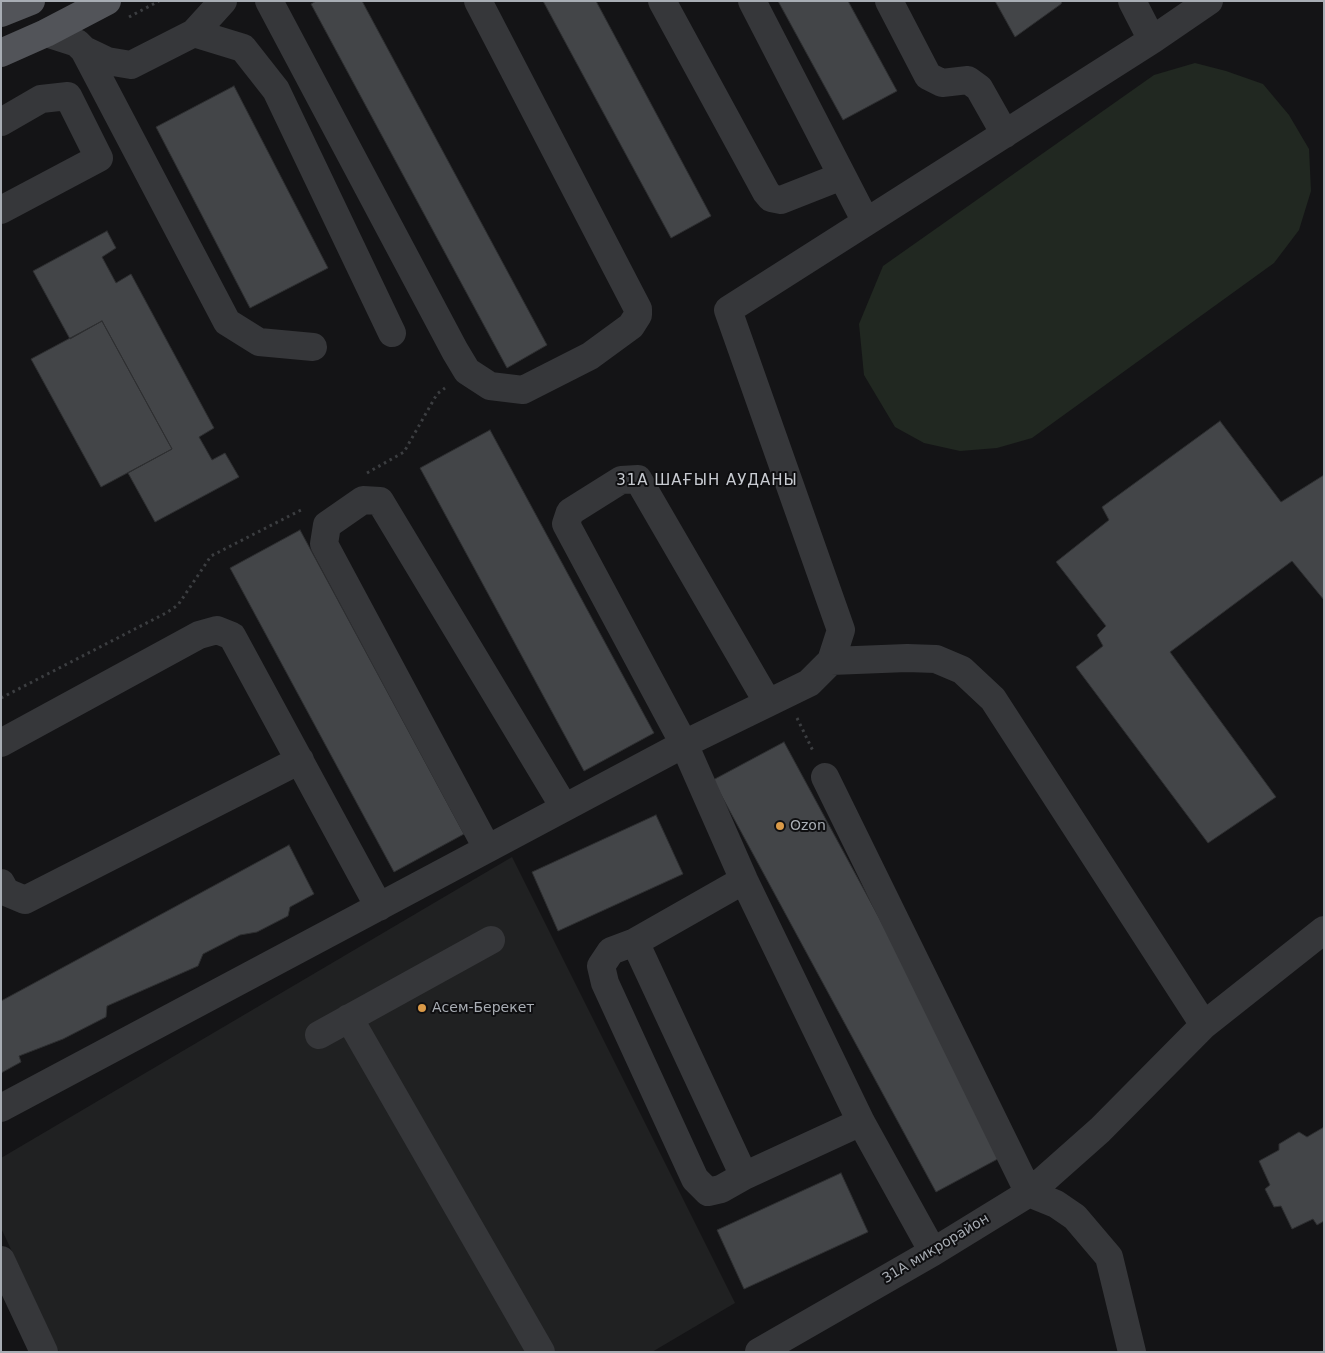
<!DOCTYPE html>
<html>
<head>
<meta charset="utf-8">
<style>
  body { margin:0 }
  #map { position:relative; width:1325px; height:1353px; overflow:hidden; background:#141416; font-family:"DejaVu Sans",sans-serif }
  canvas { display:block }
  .frame { position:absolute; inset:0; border:2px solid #a8adb4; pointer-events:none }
</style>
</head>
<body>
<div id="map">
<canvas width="1325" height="1353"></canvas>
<div class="frame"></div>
</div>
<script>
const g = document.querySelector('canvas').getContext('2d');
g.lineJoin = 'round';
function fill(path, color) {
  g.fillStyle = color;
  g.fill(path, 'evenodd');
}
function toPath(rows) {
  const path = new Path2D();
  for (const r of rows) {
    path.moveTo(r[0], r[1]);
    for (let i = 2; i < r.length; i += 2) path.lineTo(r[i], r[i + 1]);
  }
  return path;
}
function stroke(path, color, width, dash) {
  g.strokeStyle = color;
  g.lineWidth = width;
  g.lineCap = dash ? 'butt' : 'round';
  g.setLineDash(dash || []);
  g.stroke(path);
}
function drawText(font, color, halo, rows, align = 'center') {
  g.font = font + ' "DejaVu Sans",sans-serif';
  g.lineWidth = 4;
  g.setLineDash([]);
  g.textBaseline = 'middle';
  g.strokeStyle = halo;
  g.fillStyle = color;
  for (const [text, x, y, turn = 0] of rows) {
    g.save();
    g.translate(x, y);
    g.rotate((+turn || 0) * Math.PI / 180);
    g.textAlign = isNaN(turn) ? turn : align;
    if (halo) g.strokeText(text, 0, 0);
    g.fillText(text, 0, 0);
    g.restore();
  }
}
const built = toPath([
  [512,857,735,1303,652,1352,59,1352,1,1228,1,1158]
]);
const green = toPath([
  [1195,63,1226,71,1263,84,1289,115,1309,149,1311,191,1299,230,1274,263,1032,438,997,448,960,451,924,443,895,427,864,375,859,324,883,266,1154,75]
]);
const building = toPath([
  [316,1,362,1,547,345,507,368,311,4,316,1],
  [543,1,596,1,711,216,671,238,543,1],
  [778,1,848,1,897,91,843,120,778,1],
  [995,1,1062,1,1061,4,1015,37,995,1],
  [234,86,328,268,250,308,156,127,234,86],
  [107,231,116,248,102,257,116,283,131,274,214,428,199,437,212,460,225,453,239,477,155,522,128,473,172,449,102,321,70,339,33,271,107,231],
  [102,321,172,449,101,487,31,359,102,321],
  [1220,421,1281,502,1324,475,1324,600,1292,561,1170,652,1276,797,1208,843,1076,667,1103,646,1097,635,1106,626,1056,562,1109,520,1102,507,1220,421],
  [490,430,654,733,584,771,420,468,490,430],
  [300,530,464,834,394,872,230,568,300,530],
  [784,742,1007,1154,936,1192,713,780,784,742],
  [656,815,683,874,558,931,532,872,656,815],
  [289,845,314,894,290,907,288,916,257,932,240,935,203,954,198,966,107,1006,106,1017,63,1039,19,1056,21,1062,1,1073,1,1001,289,845],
  [1324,1127,1324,1221,1317,1225,1313,1219,1292,1229,1281,1206,1274,1207,1265,1189,1270,1185,1259,1161,1279,1150,1279,1144,1299,1132,1307,1137,1324,1127],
  [841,1173,868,1232,744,1289,717,1230,841,1173]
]);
const path = toPath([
  [129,17,159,1],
  [367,473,404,452,437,394,445,388],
  [1,698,166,613,178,605,211,556,303,509],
  [797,718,814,753]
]);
const minor = toPath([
  [269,1,455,351,467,371,490,386,523,390,590,356,631,326,638,315,638,309,478,1],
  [662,1,766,192,771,198,781,200,842,176],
  [752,1,866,222],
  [889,1,928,76,942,83,968,80,979,88,1005,134],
  [1132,1,1152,40],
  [46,33,77,43,84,50,107,61,131,65,194,33,223,1],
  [194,33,243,48,276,90,392,333],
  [84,50,227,322,259,342,313,347],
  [1,122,41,99,68,96,99,158,1,210],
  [831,661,907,658,936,659,962,670,993,699,1204,1025],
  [768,703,638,479,621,480,570,512,566,524,684,744,744,880,861,1122,933,1252],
  [1,743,199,635,217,630,232,636,379,907],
  [825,777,1029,1193,1056,1204,1075,1217,1109,1257,1132,1352],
  [487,848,324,544,327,525,363,500,380,501,564,807],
  [744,880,635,942,611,951,601,966,605,983,695,1179,708,1192,721,1189,744,1176,861,1122],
  [1,883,6,892,25,900,300,760],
  [635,942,744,1176],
  [349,1018,541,1352],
  [319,1035,491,940],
  [1,1108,684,744,809,683,831,661,841,630,728,310,1152,40,1209,1],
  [1,1260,44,1352],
  [759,1352,933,1252,1029,1193,1100,1130,1204,1025,1324,930]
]);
const major = toPath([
  [1,13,31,1],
  [1,53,46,33,107,1]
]);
const markers = [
  [780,826,5,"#da9a48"],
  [422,1008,5,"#da9a48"]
];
const poiNames = [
  ["Ozon",790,826],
  ["Асем-Берекет",432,1008]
];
const streetNames = [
  ["31А микрорайон",936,1249,-31]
];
const neighbourhoodNames = [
  ["31А ШАҒЫН АУДАНЫ",707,481]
];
fill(built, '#202122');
fill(green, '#212821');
fill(building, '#434548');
stroke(building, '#2e2f31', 1);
stroke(path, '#3c3e41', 3, [2.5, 4]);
stroke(minor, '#36373a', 28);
stroke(major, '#525459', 28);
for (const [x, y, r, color] of markers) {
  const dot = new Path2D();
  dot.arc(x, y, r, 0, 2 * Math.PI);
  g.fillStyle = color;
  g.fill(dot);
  stroke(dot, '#0f0f11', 2);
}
drawText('14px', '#a8adb4', '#0f0f11', poiNames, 'left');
drawText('14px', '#a8adb4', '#0f0f11', streetNames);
g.letterSpacing = '1px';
drawText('15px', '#c8cbd1', '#0f0f11', neighbourhoodNames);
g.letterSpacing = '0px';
</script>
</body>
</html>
